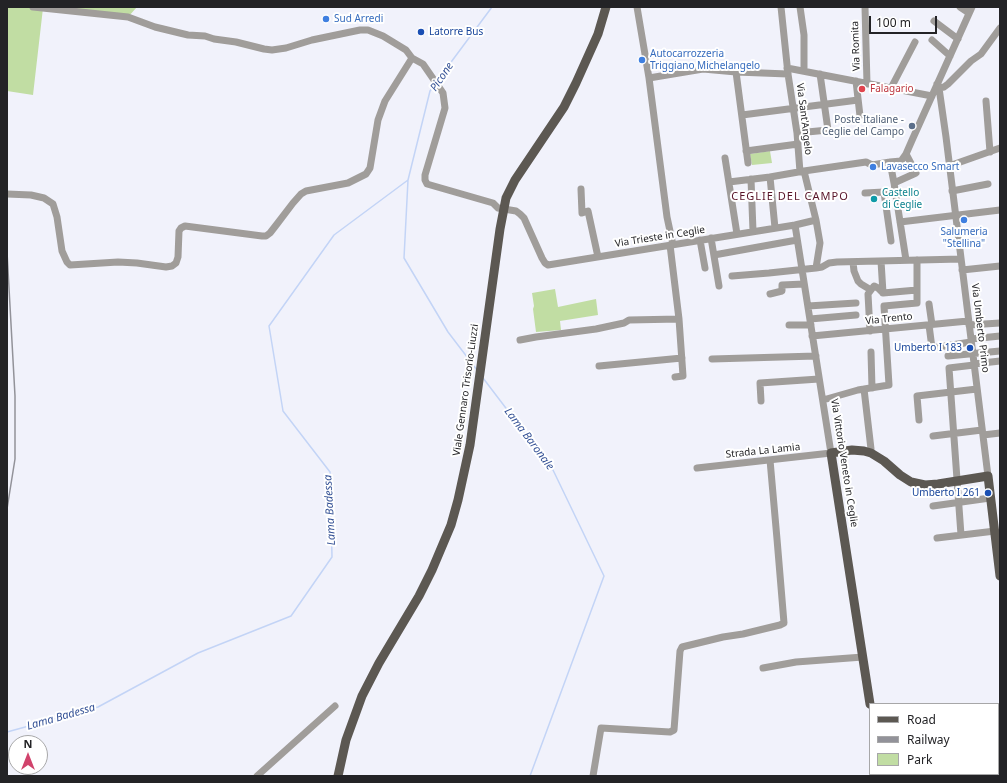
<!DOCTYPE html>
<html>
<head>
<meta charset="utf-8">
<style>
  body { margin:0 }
  #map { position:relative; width:1007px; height:783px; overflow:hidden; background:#f1f2fb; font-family:"Noto Sans",sans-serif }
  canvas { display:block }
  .frame { position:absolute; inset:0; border:8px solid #232326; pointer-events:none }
  .legend { position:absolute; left:869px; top:703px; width:130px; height:72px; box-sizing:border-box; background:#fff; border:1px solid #a7a7a8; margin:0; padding:5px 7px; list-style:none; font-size:12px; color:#232326 }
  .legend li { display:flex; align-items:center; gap:8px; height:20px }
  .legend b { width:20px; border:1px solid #a7a7a8 }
  .north { position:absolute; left:8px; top:735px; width:40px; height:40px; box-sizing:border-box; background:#fff; border:1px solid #a7a7a8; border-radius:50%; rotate:0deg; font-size:11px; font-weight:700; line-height:16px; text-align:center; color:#232326 }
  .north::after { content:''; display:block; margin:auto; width:14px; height:18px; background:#d1436c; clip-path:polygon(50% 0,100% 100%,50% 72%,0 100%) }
  .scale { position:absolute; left:869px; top:16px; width:68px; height:18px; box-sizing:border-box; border:2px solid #232326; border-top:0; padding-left:5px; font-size:12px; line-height:14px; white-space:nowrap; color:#232326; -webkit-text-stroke:3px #fff; paint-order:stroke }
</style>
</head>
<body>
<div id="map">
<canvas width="1007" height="783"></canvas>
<div class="frame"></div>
<ul class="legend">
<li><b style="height:5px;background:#5c5852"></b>Road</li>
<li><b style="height:5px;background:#929299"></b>Railway</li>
<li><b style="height:11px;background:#c1dda3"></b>Park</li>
</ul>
<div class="north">N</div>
<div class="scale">100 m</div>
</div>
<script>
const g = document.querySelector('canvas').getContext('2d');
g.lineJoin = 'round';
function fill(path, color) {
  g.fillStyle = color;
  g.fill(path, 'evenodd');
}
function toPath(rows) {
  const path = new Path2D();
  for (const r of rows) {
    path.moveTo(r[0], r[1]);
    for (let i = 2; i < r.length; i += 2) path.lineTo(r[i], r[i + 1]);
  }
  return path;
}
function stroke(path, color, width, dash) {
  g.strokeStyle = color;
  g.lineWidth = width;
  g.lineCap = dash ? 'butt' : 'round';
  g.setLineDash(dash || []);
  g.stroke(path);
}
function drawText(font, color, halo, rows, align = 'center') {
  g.font = font + ' "Noto Sans",sans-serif';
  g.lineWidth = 4;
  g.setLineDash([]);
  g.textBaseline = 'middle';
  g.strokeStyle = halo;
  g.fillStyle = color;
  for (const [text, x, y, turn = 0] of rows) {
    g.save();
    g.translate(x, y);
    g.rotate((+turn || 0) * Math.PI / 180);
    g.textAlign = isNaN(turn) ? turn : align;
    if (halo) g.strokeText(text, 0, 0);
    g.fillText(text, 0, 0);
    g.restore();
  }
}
const green = toPath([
  [7,7,137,7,128,17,43,8,33,95,7,91],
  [770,151,772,163,752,165,750,154],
  [555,289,558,307,596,299,598,315,560,321,561,330,536,332,533,309,534,306,532,293]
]);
const stream = toPath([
  [437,81,492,7],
  [435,84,430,91,408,180,404,258,448,332,477,370],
  [483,378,553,470,604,576,530,776],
  [7,732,98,707,198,653,291,616,332,557,330,472,283,411,269,326,334,235,408,180]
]);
const minor = toPath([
  [33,7,128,17,155,27,188,35,205,36,214,39,236,42,264,49,272,50,286,48,312,40,360,30,368,30,383,36,406,50,412,58,423,64,443,93,445,108,425,175,425,180,427,184,493,203,498,208,516,211,520,214,524,218,542,258,545,263,548,265,795,225,816,220,804,171,770,177,775,228],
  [637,7,649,78,667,217,673,245],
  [781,7,788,74,797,133,800,172],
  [800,7,804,35,804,71],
  [865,7,867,84],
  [960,7,969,13],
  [934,21,958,39],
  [932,40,950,56],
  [787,68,932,96],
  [736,72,748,163],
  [649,78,703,69,736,72,788,74],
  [856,81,860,116],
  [937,84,939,88,946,137,988,476],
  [891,88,915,42],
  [939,88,944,87,948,84,971,61,981,54,1000,28],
  [986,101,990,152],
  [742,115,858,100],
  [797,133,828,130,820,74],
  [746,151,798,144],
  [906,154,916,173,894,183,890,162,901,161,906,154,913,138,972,7],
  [725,158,737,234],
  [949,166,1000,148],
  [804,171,866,162,872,165,890,162],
  [751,179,753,231],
  [729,182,770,177],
  [894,183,906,260],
  [581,189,582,213,588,211,598,257],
  [952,191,988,184],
  [865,193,884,192,891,241],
  [7,194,31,195,44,198,53,204,57,217,62,251,67,262,70,265,118,262,137,263,166,267,172,266,176,263,178,257,179,231,181,228,185,226,262,236,266,236,270,233,277,224,293,203,301,194,306,191,348,183,366,174,370,168,378,120,385,101,412,58],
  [900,222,1000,210],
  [711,238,719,286],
  [700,240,705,268],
  [670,245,679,319,683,376,675,377],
  [714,255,797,240],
  [881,261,883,293],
  [853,262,854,271,858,281,861,284,871,290],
  [816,268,820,243,816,220],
  [962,270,1000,266],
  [732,276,769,273,816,268,822,267,829,263,837,262,961,259],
  [770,294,782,291,782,285,804,284],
  [929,304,932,325],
  [808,306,856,303],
  [810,319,856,315],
  [789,325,811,325],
  [929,325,932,348,971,342],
  [969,325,1000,323],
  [870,331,868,294,874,286,878,288,883,293,917,290],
  [812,336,968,321],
  [971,339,1000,336],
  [520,340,536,337,596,329,624,323,629,320,679,319],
  [871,352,872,388],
  [948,356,1000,351],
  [712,359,816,356],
  [974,364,1000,361],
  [599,366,682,358],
  [864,389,871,449,870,453],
  [823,400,858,390,889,385,884,306,917,303,917,260],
  [761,401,760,383,819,379],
  [919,420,917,396,977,389],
  [983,435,1000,433],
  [933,436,982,430],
  [697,468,831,453,795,225],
  [933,506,990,498],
  [961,535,949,368,974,365],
  [937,538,995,531],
  [763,668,796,662,863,657],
  [257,776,335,706],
  [593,776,601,728,670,732,674,730,680,651,682,647,723,637,743,634,780,625,784,623,777,539,770,460]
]);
const major = toPath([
  [870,704,831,453,852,450,864,451,871,453,884,461,900,475,911,482,925,485,938,484,988,476,1000,576],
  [877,774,877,776],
  [338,776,346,740,362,696,379,663,419,596,432,570,451,525,458,500,470,445,500,229,506,198,515,180,564,107,576,83,598,34,606,7]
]);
const rail = toPath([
  [7,252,15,396,15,459,7,509]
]);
const markers = [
  [326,19,4,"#3f7fe0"],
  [421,32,4,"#1a4fb4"],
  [642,60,4,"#3f7fe0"],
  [862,89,4,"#e0444e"],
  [912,126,4,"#5c6f8a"],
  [873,167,4,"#3f7fe0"],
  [874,199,4,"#0f9aa8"],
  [964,220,4,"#3f7fe0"],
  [970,348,4,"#1a4fb4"],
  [988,493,4,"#1a4fb4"]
];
const shopNames = [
  ["Sud Arredi",334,19],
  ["Autocarrozzeria",650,54],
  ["Triggiano Michelangelo",650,66],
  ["Lavasecco Smart",881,167],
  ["Salumeria",964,232,"center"],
  ["\"Stellina\"",964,244,"center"]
];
const transitNames = [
  ["Latorre Bus",429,32,"left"],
  ["Umberto I 183",962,348],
  ["Umberto I 261",980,493]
];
const streetNames = [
  ["Via Romita",856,46,-92],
  ["Via Sant'Angelo",804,119,83],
  ["Via Trieste in Ceglie",660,237,-9],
  ["Via Trento",889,319,-6],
  ["Via Umberto Primo",980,328,83],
  ["Viale Gennaro Trisorio-Liuzzi",466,390,-82],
  ["Strada La Lamia",763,451,-6],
  ["Via Vittorio Veneto in Ceglie",844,463,81]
];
const healthNames = [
  ["Falagario",870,89]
];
const serviceNames = [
  ["Poste Italiane -",904,120],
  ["Ceglie del Campo",904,132]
];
const cultureNames = [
  ["Castello",882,193],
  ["di Ceglie",882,205]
];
const waterNames = [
  ["Picone",442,77,-56],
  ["Lama Baronale",529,439,53],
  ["Lama Badessa",330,510,-93],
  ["Lama Badessa",61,717,-16]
];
const neighbourhoodNames = [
  ["CEGLIE DEL CAMPO",790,197]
];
fill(green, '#c1dda3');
stroke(stream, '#c3d4f6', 1.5);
stroke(minor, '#a09d9a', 7);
stroke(major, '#5c5852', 9);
stroke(rail, '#929299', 1.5);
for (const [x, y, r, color] of markers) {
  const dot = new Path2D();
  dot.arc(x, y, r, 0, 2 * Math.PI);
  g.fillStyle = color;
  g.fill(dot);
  stroke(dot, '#fff', 1.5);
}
drawText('10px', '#366cbe', '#fff', shopNames, 'left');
drawText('10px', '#164399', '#fff', transitNames, 'right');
drawText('10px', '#232326', '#fff', streetNames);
drawText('10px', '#be3a42', '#fff', healthNames, 'left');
drawText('10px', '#4e5e75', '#fff', serviceNames, 'right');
drawText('10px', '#0d838f', '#fff', cultureNames, 'left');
drawText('italic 11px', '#355296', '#fff', waterNames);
g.letterSpacing = '1px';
drawText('11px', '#581428', '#fff', neighbourhoodNames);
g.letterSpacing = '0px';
</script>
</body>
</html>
